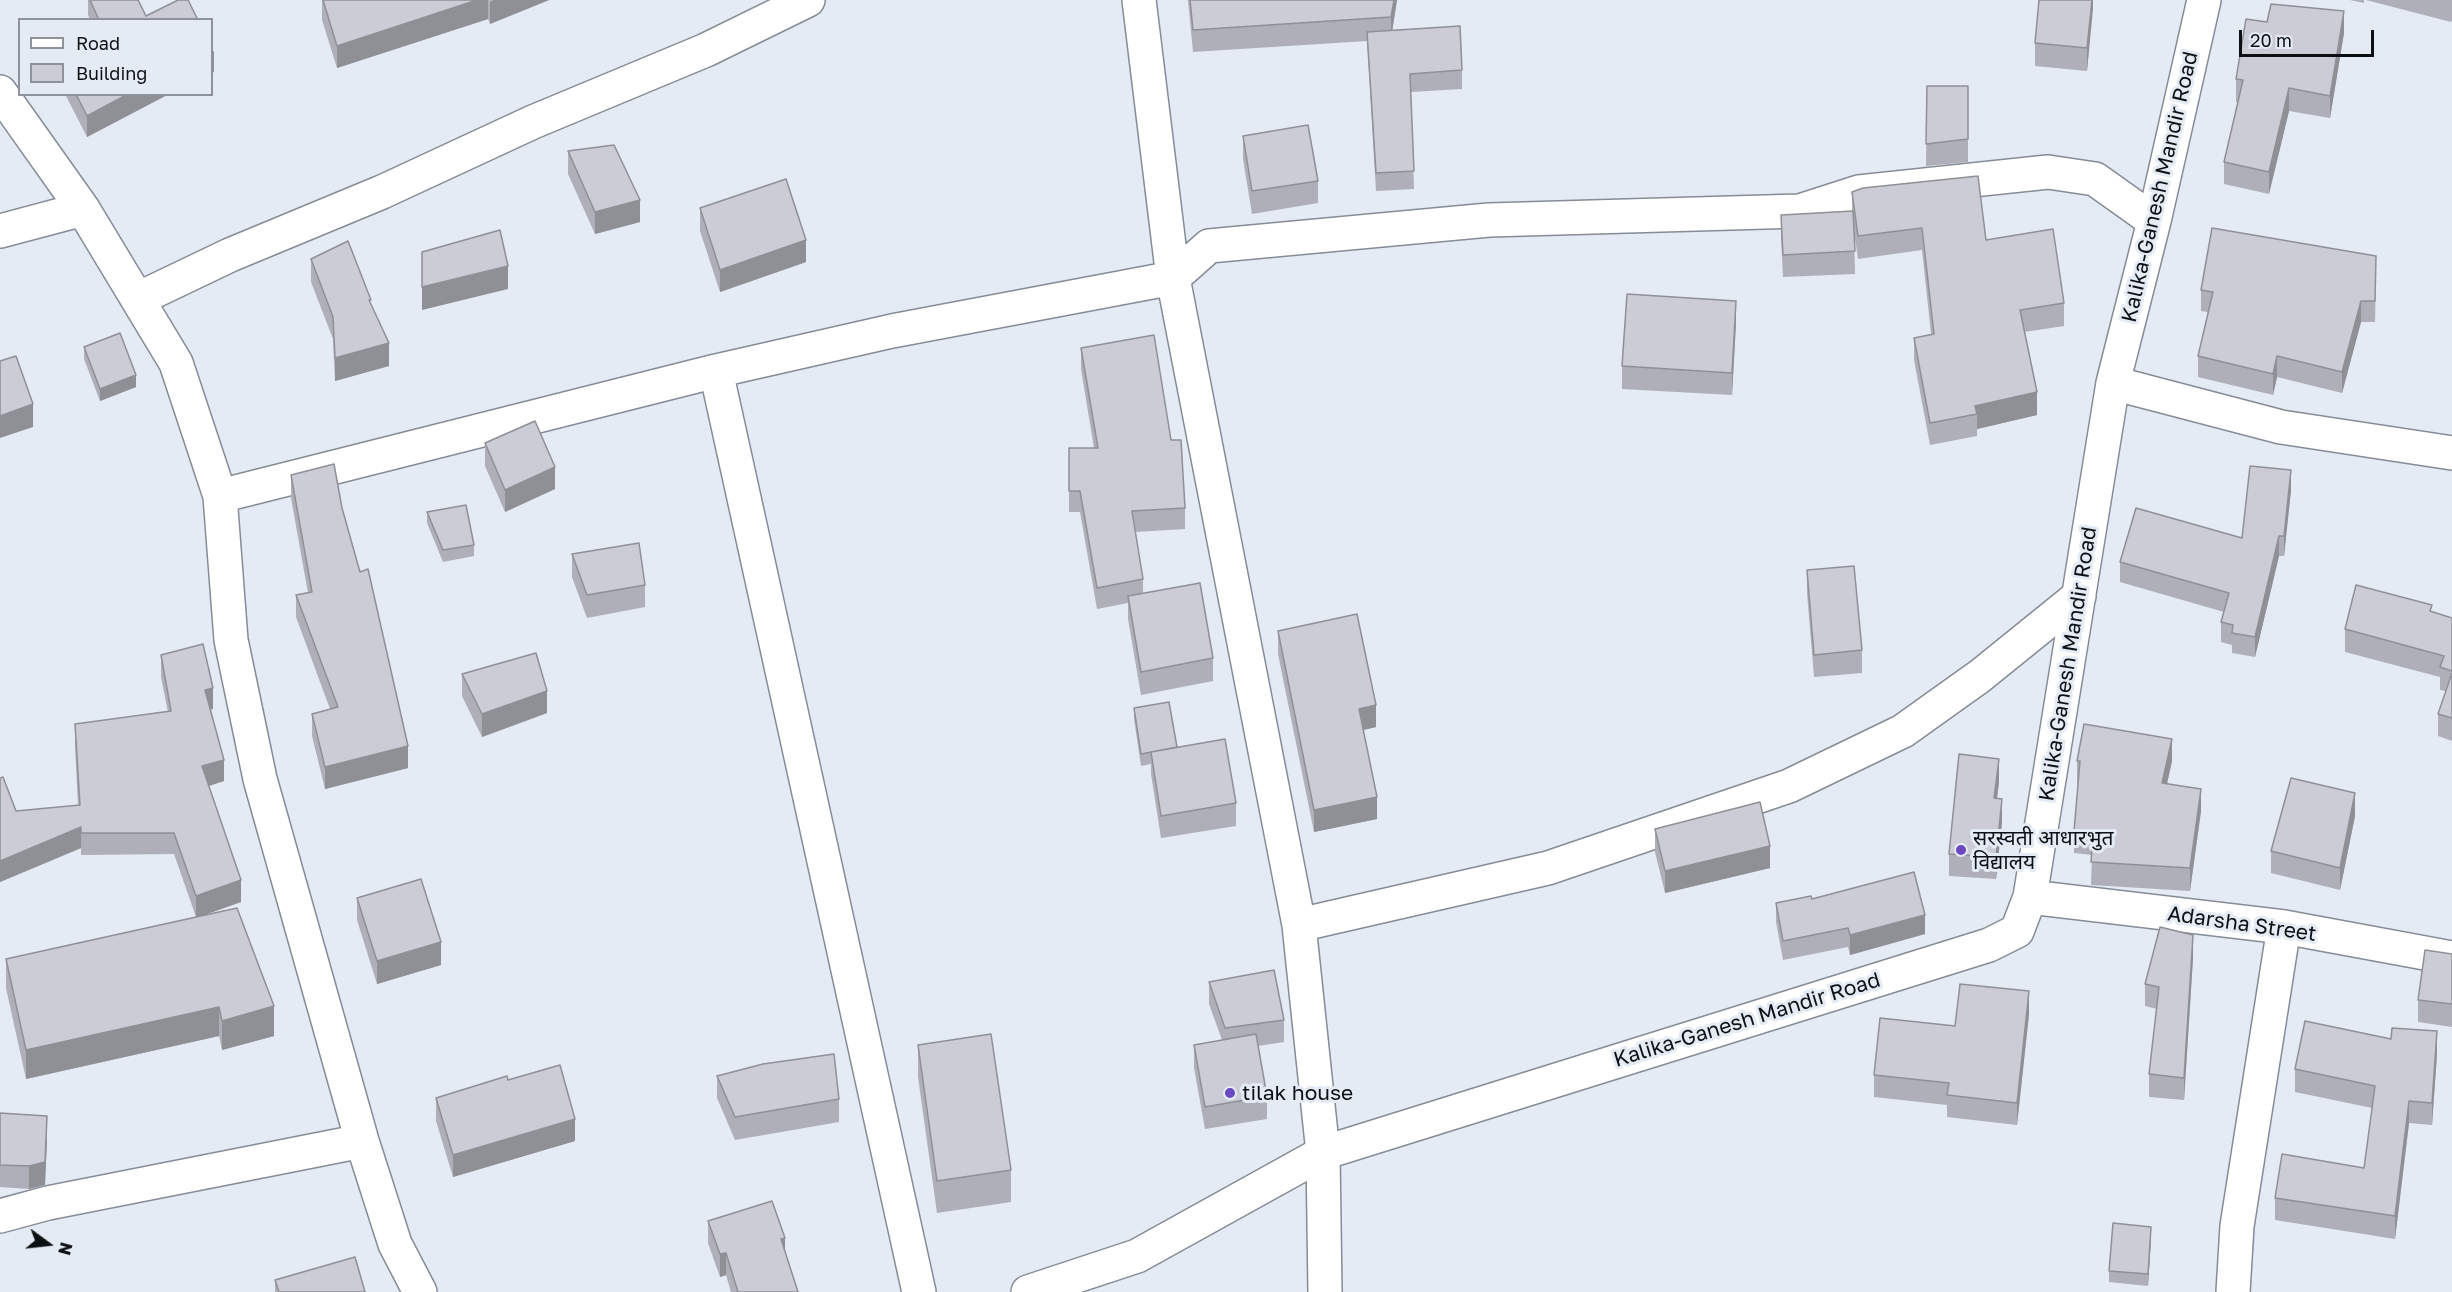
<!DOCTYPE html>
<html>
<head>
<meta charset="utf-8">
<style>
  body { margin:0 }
  #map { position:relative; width:2452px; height:1292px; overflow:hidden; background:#e4ebf5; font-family:"Golos Text",sans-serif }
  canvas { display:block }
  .legend { position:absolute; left:18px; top:18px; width:195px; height:78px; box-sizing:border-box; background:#e4ebf5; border:2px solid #8e939b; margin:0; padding:8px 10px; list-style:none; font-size:18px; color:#0d1013 }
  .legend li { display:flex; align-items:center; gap:12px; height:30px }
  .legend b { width:30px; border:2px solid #8e939b }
  .north { position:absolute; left:18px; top:1214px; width:60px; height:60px; -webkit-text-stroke:4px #e4ebf5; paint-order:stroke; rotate:105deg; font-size:16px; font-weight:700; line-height:24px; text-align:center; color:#0d1013 }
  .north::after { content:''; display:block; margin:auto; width:21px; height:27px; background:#0d1013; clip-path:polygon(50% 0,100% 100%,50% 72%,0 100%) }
  .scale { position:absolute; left:2239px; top:30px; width:135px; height:27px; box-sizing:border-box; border:3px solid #0d1013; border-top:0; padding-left:8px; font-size:18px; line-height:21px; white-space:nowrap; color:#0d1013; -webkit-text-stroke:4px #e4ebf5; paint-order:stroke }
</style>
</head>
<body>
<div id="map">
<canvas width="2452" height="1292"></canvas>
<ul class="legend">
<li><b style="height:8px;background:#fff"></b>Road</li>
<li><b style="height:16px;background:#ccccd7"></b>Building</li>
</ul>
<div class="north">N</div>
<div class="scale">20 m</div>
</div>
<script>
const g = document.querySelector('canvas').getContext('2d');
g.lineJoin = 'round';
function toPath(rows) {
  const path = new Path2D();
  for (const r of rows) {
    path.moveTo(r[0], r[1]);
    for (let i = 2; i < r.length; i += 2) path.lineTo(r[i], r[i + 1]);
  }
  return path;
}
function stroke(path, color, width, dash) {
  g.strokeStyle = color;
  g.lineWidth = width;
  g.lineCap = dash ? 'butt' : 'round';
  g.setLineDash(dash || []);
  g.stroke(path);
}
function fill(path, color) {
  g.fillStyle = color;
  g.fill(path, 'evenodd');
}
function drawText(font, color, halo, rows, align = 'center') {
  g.font = font + ' "Golos Text","Noto Sans Devanagari",sans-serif';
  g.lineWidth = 6;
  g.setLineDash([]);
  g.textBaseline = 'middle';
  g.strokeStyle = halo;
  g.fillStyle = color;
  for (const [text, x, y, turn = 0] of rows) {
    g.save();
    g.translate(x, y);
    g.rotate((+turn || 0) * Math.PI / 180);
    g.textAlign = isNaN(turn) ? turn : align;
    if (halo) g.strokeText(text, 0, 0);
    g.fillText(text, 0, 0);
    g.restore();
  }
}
const minor = toPath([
  [1139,0,1173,278,1299,925,1323,1153,1325,1292],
  [0,92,83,209,176,363,220,496,231,640,260,779,362,1141,395,1244,420,1292],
  [0,231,83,209],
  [138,299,230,255,382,192,533,122,706,50,808,0],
  [716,371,919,1292],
  [2113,383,2281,427,2452,453],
  [220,496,716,371,892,331,1173,278,1209,246,1489,220,1800,211,1859,192,2048,172,2095,179,2154,221],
  [2030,897,2284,927,2452,958],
  [1299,925,1548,868,1789,786,1903,731,1980,676,2079,596],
  [0,1216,48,1203,362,1141],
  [1028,1292,1137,1256,1323,1153,1989,945,2017,931,2030,897,2113,383,2154,221,2204,0],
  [2233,1292,2237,1226,2284,927]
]);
const wall = toPath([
  [88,0,138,0,146,16,198,20,90,20,88,15],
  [322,0,549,0,490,24,488,19,337,68,322,20],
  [1188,0,1397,0,1392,31,1462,70,1462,89,1411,92,1414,189,1376,191,1367,41,1193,52],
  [2093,0,2087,71,2035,66,2035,43],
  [2350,0,2364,0,2364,3],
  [2366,0,2452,0,2452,20,2451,22],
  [2267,22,2344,33,2330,118,2289,111,2269,194,2224,184,2224,162,2238,102,2236,102,2236,79],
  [1927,86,1968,86,1968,162,1926,166],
  [65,94,169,94,87,137],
  [1243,136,1318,181,1318,203,1252,214,1243,159],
  [568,151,640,222,595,234,568,174],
  [1852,192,1986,240,2064,303,2064,326,2024,332,2037,415,1977,429,1977,436,1930,445,1914,360,1914,338,1931,334,1922,250,1858,259,1854,231,1855,274,1783,277,1781,237,1781,215,1852,211],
  [700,208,806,262,720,292,700,231],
  [311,259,371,304,389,366,335,381,333,339,311,282],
  [2376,277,2375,322,2361,322,2342,393,2277,377,2273,395,2198,377,2198,356,2208,312,2201,311,2201,290],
  [1736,323,1732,395,1622,389,1622,366],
  [84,347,136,387,100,401,84,359],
  [1081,348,1171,440,1185,508,1185,529,1135,532,1143,579,1143,594,1213,658,1213,681,1141,695,1128,619,1128,603,1097,609,1080,512,1069,512,1069,448,1094,448,1081,369],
  [485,443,555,489,505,512,485,466],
  [291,475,342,508,408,768,325,789,312,736,312,714,330,709,296,617,296,595,308,593,291,498],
  [2291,490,2284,556,2279,556,2255,657,2232,653,2232,645,2221,642,2221,622,2224,612,2120,582,2120,562,2242,538],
  [427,512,474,545,474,556,443,562,427,523],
  [572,554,645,585,645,607,587,618,572,577],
  [1807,570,1862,650,1862,673,1814,677,1807,593],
  [2432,612,2452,618,2452,741,2438,736,2438,714,2446,691,2440,690,2440,677,2345,652,2345,629],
  [1278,631,1376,727,1363,730,1377,819,1314,832,1278,654],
  [161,655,213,709,210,710,224,781,209,786,241,902,201,916,274,1036,222,1050,219,1036,26,1079,6,988,6,959,196,917,174,854,81,855,81,848,0,882,0,778,16,811,78,806,75,746,75,724,168,712,161,677],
  [462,674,547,713,482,737,462,696],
  [1134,708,1177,747,1236,803,1236,826,1161,838,1151,774,1151,764,1141,766,1134,719],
  [2077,761,2172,761,2167,784,2201,811,2190,891,2091,885,2092,855,2074,853,2074,831,2078,783,2077,783],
  [1999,782,1997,799,2002,822,1996,879,1949,876,1949,854],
  [2355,816,2340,890,2271,873,2271,851],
  [1655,829,1770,868,1665,893,1655,852],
  [357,898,441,965,377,984,357,920],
  [1812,899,1925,934,1850,955,1848,947,1783,960,1776,922,1776,903],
  [2449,954,2452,954,2452,1027,2418,1022,2418,1000],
  [2193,958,2184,1100,2149,1097,2149,1074,2157,1009,2145,1006,2145,984],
  [1209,982,1284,1020,1284,1042,1258,1046,1267,1096,1267,1119,1205,1129,1194,1068,1194,1045,1222,1040,1209,1004],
  [2029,1014,2017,1125,1947,1117,1947,1105,1874,1097,1874,1075,1955,1026],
  [918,1045,1011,1170,1011,1202,937,1213,918,1077],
  [2437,1054,2432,1125,2409,1123,2395,1239,2275,1220,2275,1198,2364,1168,2372,1108,2295,1092,2295,1069],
  [717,1076,839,1099,839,1122,735,1140,717,1098],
  [436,1098,575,1141,453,1177,436,1121],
  [0,1113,47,1138,45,1185,29,1189,0,1187],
  [708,1221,785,1251,798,1292,731,1292,726,1275,720,1277,708,1243],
  [2151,1238,2148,1286,2109,1282,2109,1271],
  [275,1280,365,1292,275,1292]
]);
const shadedWall = toPath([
  [477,0,488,0,488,19,337,68,337,46],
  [494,0,549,0,490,24,490,2],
  [1394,0,1397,0,1391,39,1391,17],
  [2092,0,2093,0,2093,9,2087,71,2087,48],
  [2344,11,2344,33,2330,118,2330,96],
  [214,51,214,72,212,73,212,52],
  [2289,88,2289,111,2269,194,2269,172],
  [128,94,169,94,87,137,87,116],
  [640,200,640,222,595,234,595,212],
  [806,240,806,262,720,292,720,270],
  [508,266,508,289,422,310,422,287],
  [1736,301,1736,323,1732,395,1732,373],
  [2361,301,2361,322,2342,393,2342,372],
  [389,343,389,366,335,381,335,358],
  [2277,356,2277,377,2273,395,2273,374],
  [136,375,136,387,100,401,100,389],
  [2037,392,2037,415,1977,429,1977,414,1975,406],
  [33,404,33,427,0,438,0,416],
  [555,467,555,489,505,512,505,490],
  [2291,470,2291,490,2284,556,2284,536],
  [2279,536,2279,556,2255,657,2255,637],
  [213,688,213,709,205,711,205,690],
  [547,691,547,713,482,737,482,714],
  [1376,705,1376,727,1359,731,1359,709],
  [2172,739,2172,761,2162,806,2162,783],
  [408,746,408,768,325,789,325,767],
  [1999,759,1999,782,1994,821,1994,798],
  [224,760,224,781,202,788,202,766],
  [2201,789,2201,811,2190,891,2190,868],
  [2355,793,2355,816,2340,890,2340,868],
  [1377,797,1377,819,1314,832,1314,810],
  [2002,799,2002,822,1996,879,1996,857],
  [81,827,81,848,0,882,0,861],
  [1770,846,1770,868,1665,893,1665,871],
  [241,880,241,902,196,918,196,896],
  [1925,915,1925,934,1850,955,1850,935],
  [2193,935,2193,958,2184,1100,2184,1078],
  [441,942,441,965,377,984,377,961],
  [2029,991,2029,1014,2017,1125,2017,1103],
  [274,1006,274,1036,222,1050,222,1021],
  [219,1007,219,1036,26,1079,26,1050],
  [2437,1031,2437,1054,2432,1125,2432,1103],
  [2409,1101,2409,1123,2395,1239,2395,1216],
  [47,1116,47,1138,45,1185,29,1189,29,1166],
  [575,1119,575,1141,453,1177,453,1155],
  [2151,1227,2151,1238,2148,1286,2148,1274],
  [785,1238,785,1260,781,1239],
  [726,1253,726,1275,720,1277,720,1254]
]);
const building = toPath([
  [90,0,138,0,146,16,178,0,188,0,198,20,99,20,90,0],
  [323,0,477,0,337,46,323,0],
  [1190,0,1394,0,1391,17,1193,30,1190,0],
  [2039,0,2092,0,2087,48,2035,43,2039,0],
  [2271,4,2344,11,2330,96,2289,88,2269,172,2224,162,2243,80,2236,79,2246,19,2267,22,2271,4],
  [1460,26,1462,70,1410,74,1414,171,1376,173,1367,32,1460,26],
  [1927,86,1968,86,1968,139,1926,144,1927,86],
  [76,94,128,94,87,116,76,94],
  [1308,125,1318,181,1252,191,1243,136,1308,125],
  [614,145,640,200,595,212,568,151,614,145],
  [1978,176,1986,240,2053,229,2064,303,2020,310,2037,392,1975,406,1977,414,1930,423,1914,338,1934,334,1922,228,1858,236,1852,192,1863,188,1978,176],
  [786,179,806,240,720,270,700,208,786,179],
  [1853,211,1855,251,1783,255,1781,215,1853,211],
  [2212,228,2376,256,2375,301,2361,301,2342,372,2277,356,2273,374,2198,356,2213,292,2201,290,2212,228],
  [500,230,508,266,422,287,422,252,500,230],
  [348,241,371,300,369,300,389,343,335,358,333,317,311,259,348,241],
  [1627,294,1736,301,1732,373,1622,366,1627,294],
  [120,333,136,375,100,389,84,347,120,333],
  [1154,335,1171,440,1181,440,1185,508,1132,511,1143,579,1097,588,1080,491,1069,491,1069,448,1098,448,1081,348,1154,335],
  [16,356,33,404,0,416,0,361,16,356],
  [535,421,555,467,505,490,485,443,535,421],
  [334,464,342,508,360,572,368,569,408,746,325,767,312,714,338,707,296,595,312,592,291,475,334,464],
  [2250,466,2291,470,2284,536,2279,536,2255,637,2232,633,2233,625,2221,622,2229,593,2120,562,2136,508,2242,538,2250,466],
  [466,505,474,545,443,550,427,512,466,505],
  [639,543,645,585,587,595,572,554,639,543],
  [1854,566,1862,650,1814,655,1807,570,1854,566],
  [1200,583,1213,658,1141,672,1128,596,1200,583],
  [2356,585,2432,605,2430,611,2452,618,2452,671,2440,667,2444,656,2345,629,2356,585],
  [1357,614,1376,705,1359,709,1377,797,1314,810,1278,631,1357,614],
  [203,644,213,688,205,690,224,760,202,766,241,880,196,896,174,833,81,833,81,827,0,861,0,778,3,777,16,811,80,805,75,724,171,711,161,655,203,644],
  [536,653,547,691,482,714,462,674,536,653],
  [2452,673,2452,718,2438,714,2452,673],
  [1169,702,1177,747,1141,754,1134,708,1169,702],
  [2084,724,2172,739,2162,783,2201,789,2190,868,2091,862,2093,833,2074,831,2080,761,2077,761,2084,724],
  [1225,739,1236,803,1161,816,1151,752,1225,739],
  [1959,754,1999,759,1994,798,2002,799,1996,857,1949,854,1959,754],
  [2291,778,2355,793,2340,868,2271,851,2291,778],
  [1760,802,1770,846,1665,871,1655,829,1760,802],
  [1914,872,1925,915,1850,935,1848,928,1783,941,1776,903,1811,896,1812,899,1914,872],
  [421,879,441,942,377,961,357,898,421,879],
  [237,908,274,1006,222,1021,219,1007,26,1050,6,959,237,908],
  [2160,927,2193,935,2184,1078,2149,1074,2159,987,2145,984,2160,927],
  [2425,950,2452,954,2452,1004,2418,1000,2425,950],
  [1274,970,1284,1020,1225,1028,1209,982,1274,970],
  [1960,984,2029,991,2017,1103,1947,1095,1949,1083,1874,1075,1880,1018,1955,1026,1960,984],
  [2305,1021,2391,1039,2392,1028,2437,1031,2432,1103,2409,1101,2395,1216,2275,1198,2282,1154,2364,1168,2375,1086,2295,1069,2305,1021],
  [991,1034,1011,1170,937,1181,918,1045,991,1034],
  [1256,1034,1267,1096,1205,1107,1194,1045,1256,1034],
  [834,1054,839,1099,735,1117,717,1076,763,1064,834,1054],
  [560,1065,575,1119,453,1155,436,1098,507,1076,508,1080,560,1065],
  [0,1113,47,1116,45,1162,29,1166,0,1165,0,1113],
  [772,1201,785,1238,781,1239,798,1292,738,1292,726,1253,720,1254,708,1221,772,1201],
  [2113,1223,2151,1227,2148,1274,2109,1271,2113,1223],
  [355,1257,365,1292,279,1292,275,1280,355,1257]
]);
const markers = [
  [1961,850,6,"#6948c0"],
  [1230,1093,6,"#6948c0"]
];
const streetNames = [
  ["Kalika-Ganesh Mandir Road",2160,187,-77],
  ["Kalika-Ganesh Mandir Road",2068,664,-81],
  ["Adarsha Street",2242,924,8],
  ["Kalika-Ganesh Mandir Road",1747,1020,-17]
];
const poiNames = [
  ["सरस्वती आधारभुत",1973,838],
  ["विद्यालय",1973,862],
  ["tilak house",1242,1093]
];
stroke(minor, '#858c95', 36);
stroke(minor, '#fff', 33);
fill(wall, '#afafb9');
fill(shadedWall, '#8f8f96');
fill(building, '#ccccd7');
stroke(building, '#8f8f96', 1.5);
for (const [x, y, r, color] of markers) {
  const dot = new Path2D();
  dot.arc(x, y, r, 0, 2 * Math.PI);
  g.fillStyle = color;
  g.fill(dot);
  stroke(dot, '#e4ebf5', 2);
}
drawText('21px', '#0d1013', '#e4ebf5', streetNames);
drawText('21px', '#0d1013', '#e4ebf5', poiNames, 'left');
</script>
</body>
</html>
